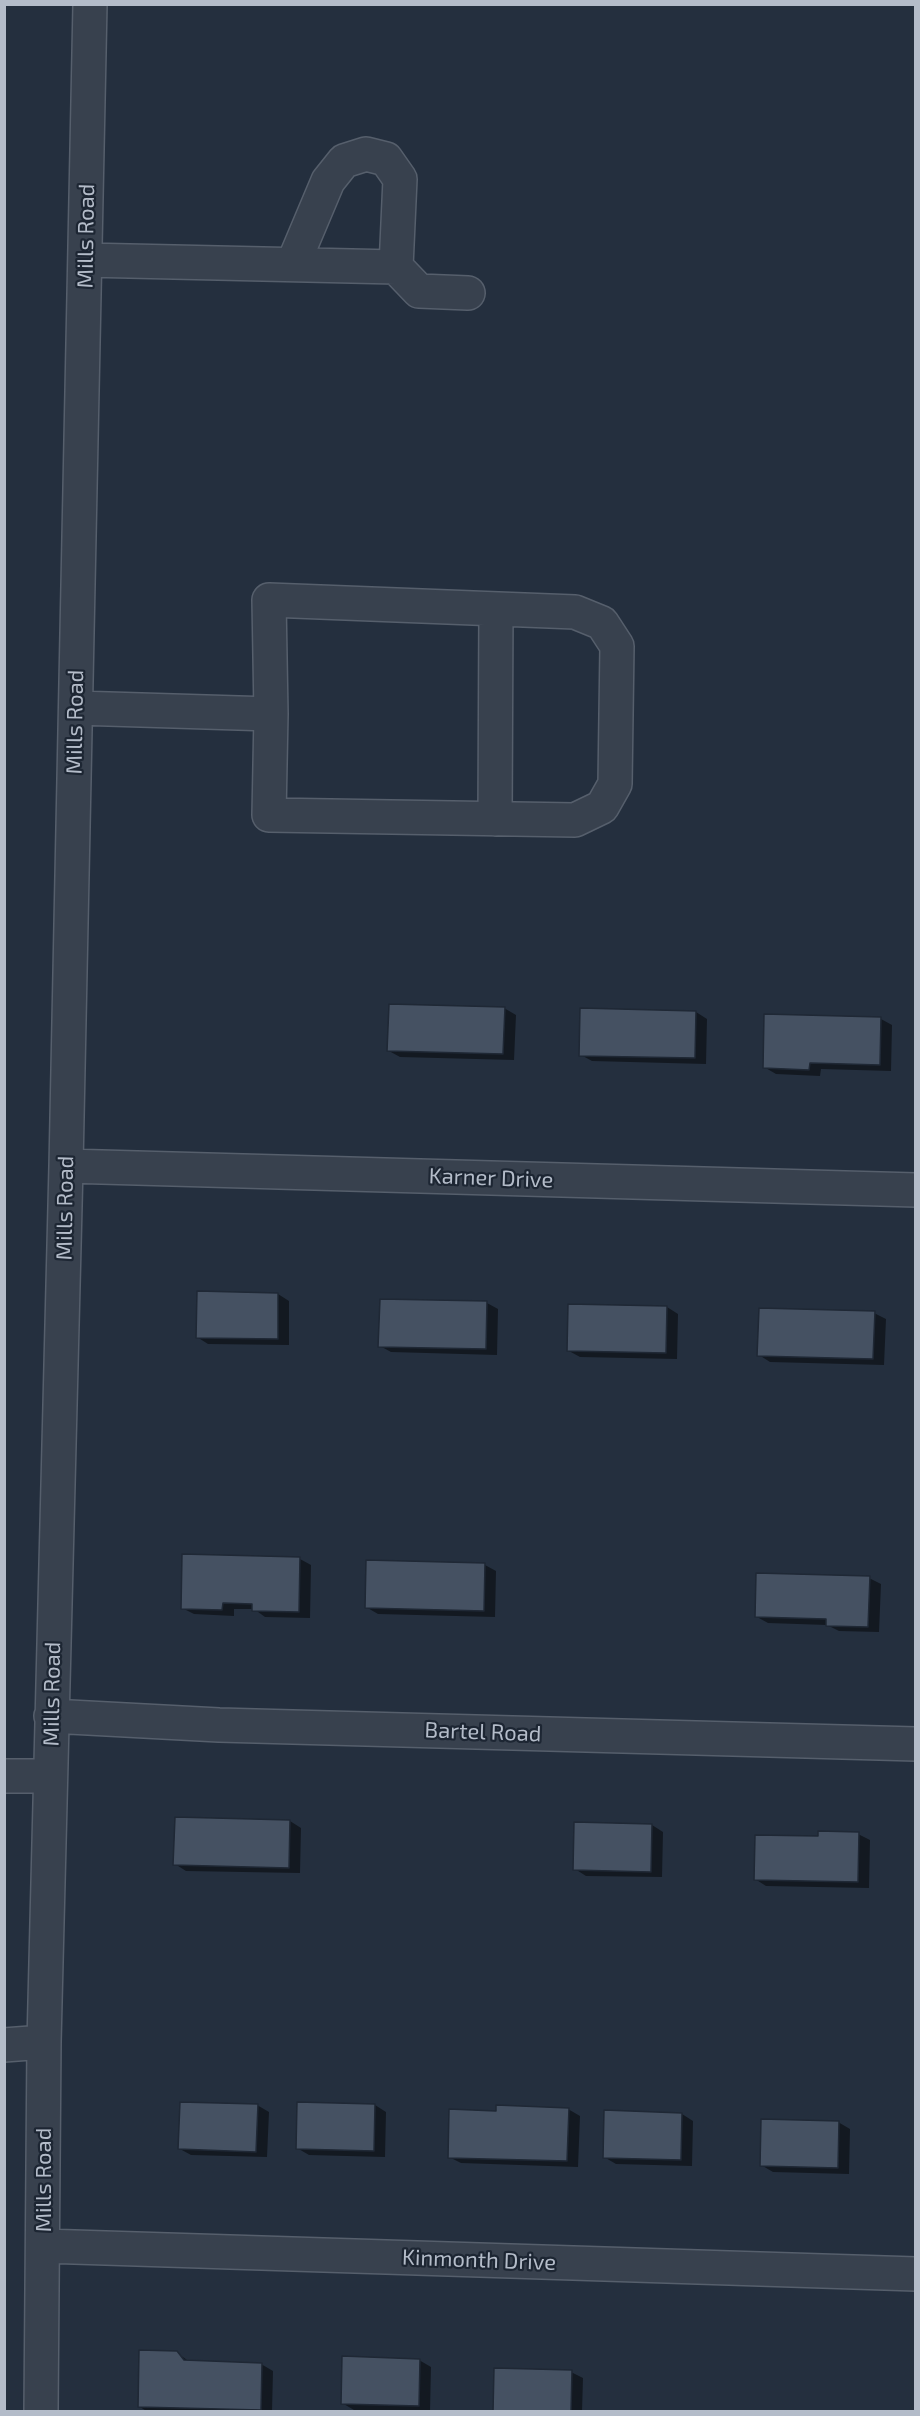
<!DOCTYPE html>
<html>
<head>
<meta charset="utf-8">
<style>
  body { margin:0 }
  #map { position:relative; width:920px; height:2416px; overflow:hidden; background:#242f3e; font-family:"Exo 2",sans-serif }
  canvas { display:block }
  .frame { position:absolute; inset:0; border:6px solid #b4bcc9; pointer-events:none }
</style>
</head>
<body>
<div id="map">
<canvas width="920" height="2416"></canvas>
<div class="frame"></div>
</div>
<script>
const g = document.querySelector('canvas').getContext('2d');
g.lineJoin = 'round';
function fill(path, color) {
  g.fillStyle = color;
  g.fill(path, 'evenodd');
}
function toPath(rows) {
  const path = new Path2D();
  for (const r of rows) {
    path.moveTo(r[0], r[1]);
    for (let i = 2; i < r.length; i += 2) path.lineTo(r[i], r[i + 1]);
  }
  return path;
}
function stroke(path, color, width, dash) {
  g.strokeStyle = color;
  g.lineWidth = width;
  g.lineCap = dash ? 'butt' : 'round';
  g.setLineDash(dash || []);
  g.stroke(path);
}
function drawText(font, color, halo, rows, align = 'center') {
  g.font = font + ' "Exo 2",sans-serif';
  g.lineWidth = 4.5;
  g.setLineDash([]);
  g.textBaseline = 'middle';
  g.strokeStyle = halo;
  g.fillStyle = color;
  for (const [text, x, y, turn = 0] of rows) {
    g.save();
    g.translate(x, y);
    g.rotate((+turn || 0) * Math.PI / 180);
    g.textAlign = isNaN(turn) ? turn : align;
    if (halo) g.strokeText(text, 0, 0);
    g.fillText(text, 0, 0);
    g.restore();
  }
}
const shadow = toPath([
  [504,1008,516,1015,514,1060,400,1057,389,1051],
  [696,1012,707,1019,706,1064,592,1061,581,1055],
  [881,1019,892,1025,891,1071,821,1069,820,1076,776,1074,764,1067],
  [278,1294,289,1301,289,1345,208,1344,197,1337],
  [487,1303,498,1309,497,1355,391,1352,380,1346],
  [569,1305,667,1307,678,1314,677,1359,580,1357,569,1351],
  [874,1313,886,1319,884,1365,770,1362,759,1355],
  [300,1559,311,1565,310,1618,265,1617,254,1609,234,1609,234,1616,194,1614,182,1608],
  [485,1565,496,1571,495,1617,378,1614,366,1607],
  [869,1578,881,1584,879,1632,839,1631,827,1625,768,1623,757,1617],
  [290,1821,301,1828,300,1873,186,1871,175,1864],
  [652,1825,663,1832,662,1877,586,1876,575,1869],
  [858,1834,870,1840,869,1888,766,1886,755,1879,819,1838],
  [257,2105,269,2112,267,2157,191,2155,180,2149],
  [375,2105,386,2112,385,2157,309,2155,297,2148],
  [568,2109,580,2116,578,2167,461,2163,449,2157,498,2113],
  [682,2114,693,2121,692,2166,616,2164,604,2157],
  [838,2122,850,2129,849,2174,773,2172,761,2165],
  [177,2353,190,2362,261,2364,273,2371,272,2412,148,2412,140,2407],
  [419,2360,431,2367,430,2412,354,2410,342,2403],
  [571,2372,583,2378,582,2412,495,2412]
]);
const building = toPath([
  [389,1004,505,1007,503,1054,387,1051,389,1004],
  [580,1008,696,1011,695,1058,579,1056,580,1008],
  [764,1014,881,1017,880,1065,810,1063,809,1070,763,1068,764,1014],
  [197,1291,278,1293,278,1339,196,1338,197,1291],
  [380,1299,487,1301,486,1349,378,1347,380,1299],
  [568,1304,667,1306,666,1353,567,1351,568,1304],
  [759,1308,875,1311,873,1359,757,1356,759,1308],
  [182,1554,300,1557,299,1612,252,1611,252,1604,223,1603,222,1610,181,1609,182,1554],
  [366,1560,485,1563,484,1611,365,1608,366,1560],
  [756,1573,870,1576,868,1627,826,1626,826,1619,755,1617,756,1573],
  [175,1817,290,1820,289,1868,173,1865,175,1817],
  [574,1822,652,1824,651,1872,573,1870,574,1822],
  [818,1831,859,1832,858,1882,754,1880,755,1835,818,1836,818,1831],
  [180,2102,258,2104,256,2152,178,2149,180,2102],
  [297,2102,375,2104,374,2151,296,2149,297,2102],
  [496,2105,569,2108,567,2161,448,2158,449,2109,496,2111,496,2105],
  [604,2110,682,2113,681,2160,603,2158,604,2110],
  [761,2119,839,2121,838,2168,760,2166,761,2119],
  [139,2350,177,2351,184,2360,262,2363,261,2410,138,2407,139,2350],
  [342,2356,420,2359,419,2406,341,2404,342,2356],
  [494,2368,572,2370,571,2412,493,2412,494,2368]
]);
const minor = toPath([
  [85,260,396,267,419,291,468,293],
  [293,264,328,181,344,161,366,154,386,159,400,179,396,267],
  [76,708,271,714,269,815,575,820,602,807,615,784,617,646,602,623,575,612,269,600,271,714],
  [495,819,496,609],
  [66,1166,916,1190],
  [51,1716,219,1725,916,1744],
  [4,1776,50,1776],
  [4,2045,44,2042],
  [43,2246,916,2274],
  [41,2412,44,2042,66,1166,90,4]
]);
const streetNames = [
  ["Mills Road",86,236,-89],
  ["Mills Road",75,722,-89],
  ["Karner Drive",491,1178,2],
  ["Mills Road",65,1208,-89],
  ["Mills Road",52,1694,-89],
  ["Bartel Road",483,1732,2],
  ["Mills Road",44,2180,-90],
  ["Kinmonth Drive",479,2260,2]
];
fill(shadow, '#0007');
fill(building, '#455162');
stroke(building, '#1f2835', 1.5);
stroke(minor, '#565f6c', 36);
stroke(minor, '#38414e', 33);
drawText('22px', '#b4bcc9', '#1d2633', streetNames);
</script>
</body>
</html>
